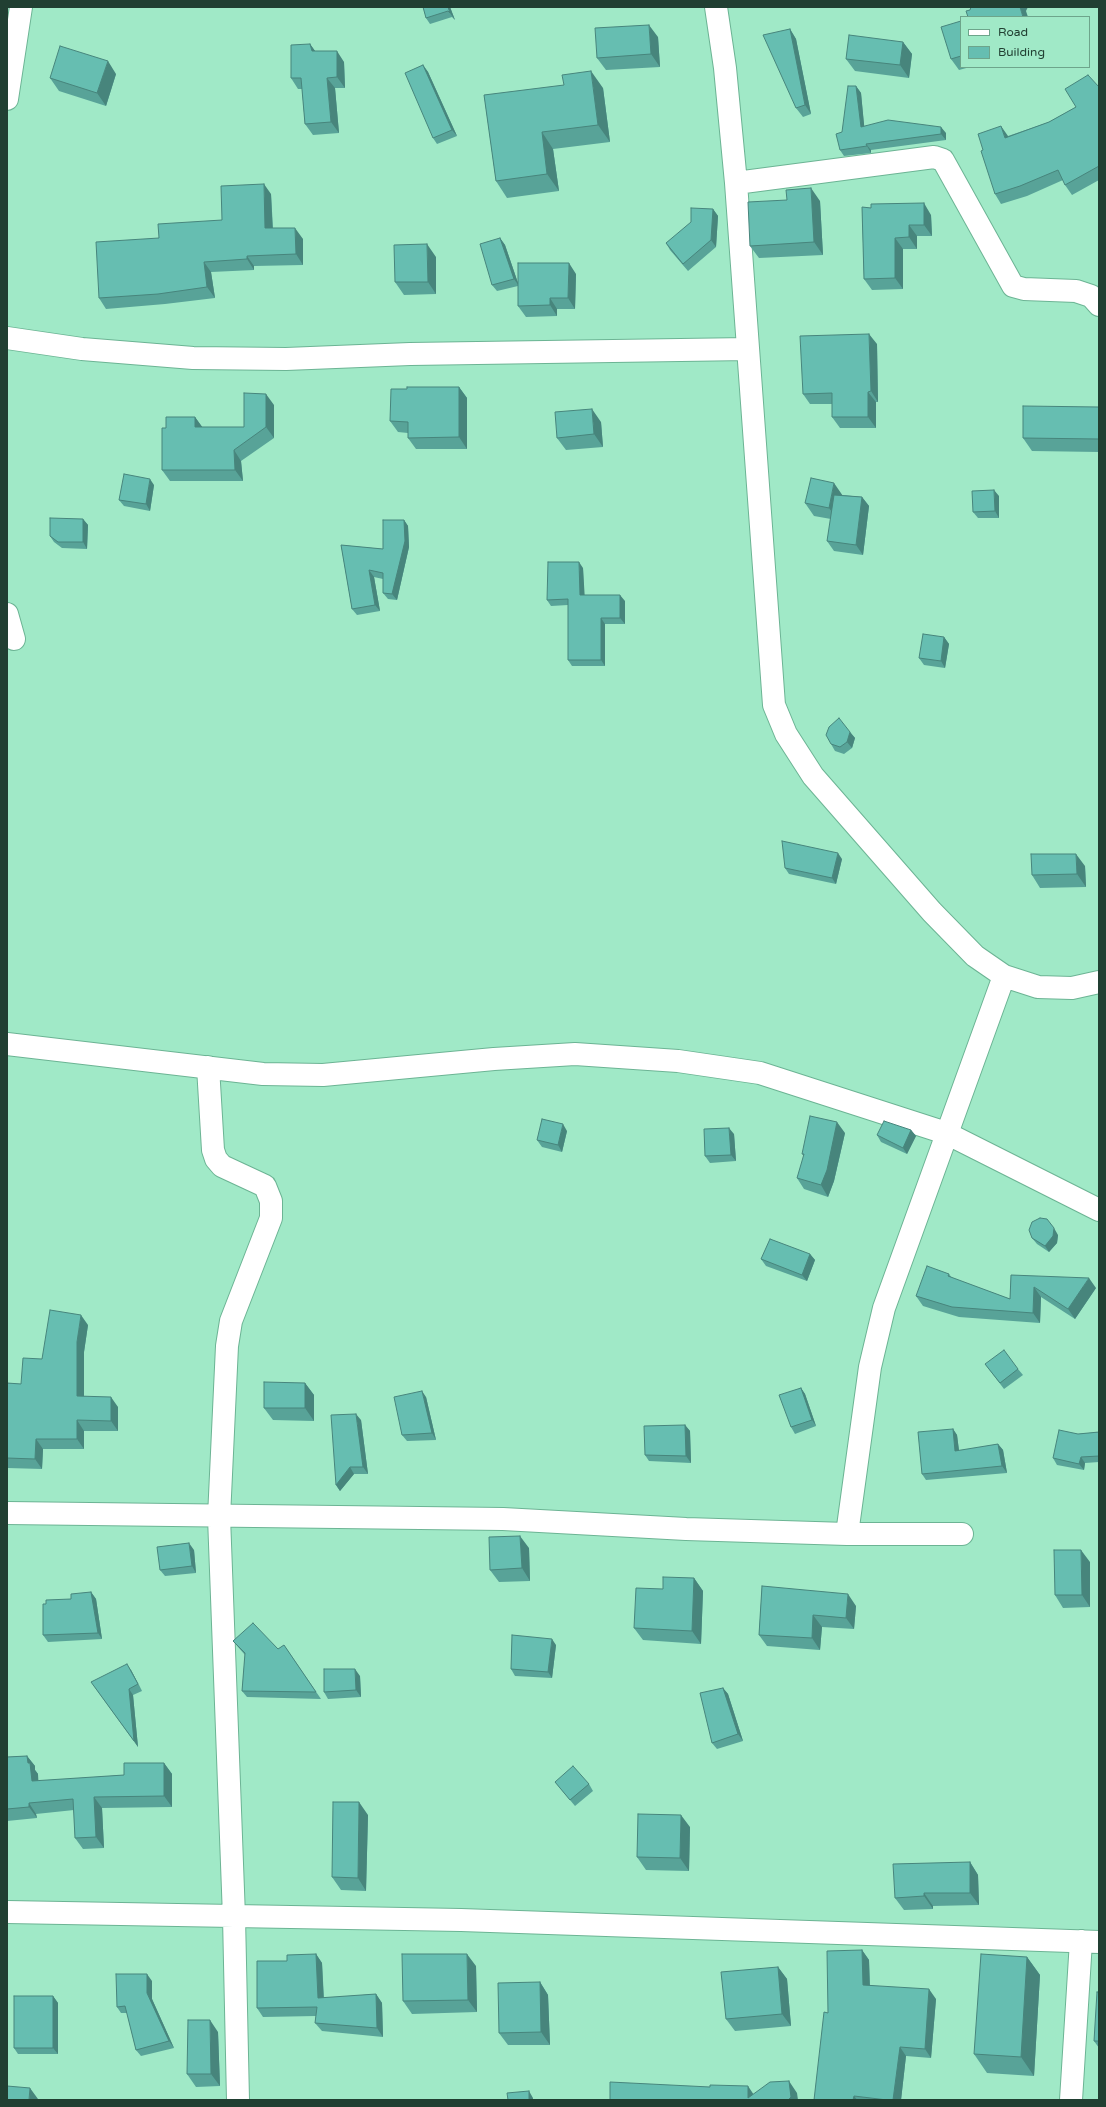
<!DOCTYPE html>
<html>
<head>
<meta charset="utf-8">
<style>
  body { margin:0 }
  #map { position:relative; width:1106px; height:2107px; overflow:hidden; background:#a0e9c7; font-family:"Varela Round",sans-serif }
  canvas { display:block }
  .frame { position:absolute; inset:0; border:8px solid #213f32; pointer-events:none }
  .legend { position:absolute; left:960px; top:16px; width:130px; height:52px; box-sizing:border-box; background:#a0e9c7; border:1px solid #6da58b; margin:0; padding:5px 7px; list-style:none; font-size:12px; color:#213f32 }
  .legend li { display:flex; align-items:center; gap:8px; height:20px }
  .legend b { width:20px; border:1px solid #6da58b }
</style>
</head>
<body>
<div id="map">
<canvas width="1106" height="2107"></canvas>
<div class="frame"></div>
<ul class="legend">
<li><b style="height:5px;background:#fff"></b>Road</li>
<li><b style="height:11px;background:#66beb1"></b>Building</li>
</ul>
</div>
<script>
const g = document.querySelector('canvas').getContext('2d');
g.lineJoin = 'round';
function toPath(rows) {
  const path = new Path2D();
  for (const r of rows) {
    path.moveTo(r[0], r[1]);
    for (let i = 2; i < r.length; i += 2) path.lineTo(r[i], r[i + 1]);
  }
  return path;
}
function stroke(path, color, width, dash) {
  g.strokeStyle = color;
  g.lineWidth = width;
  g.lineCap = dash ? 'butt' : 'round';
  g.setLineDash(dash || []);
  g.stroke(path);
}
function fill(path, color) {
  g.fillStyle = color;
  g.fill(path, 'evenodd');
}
const minor = toPath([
  [716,7,725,68,736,183,774,705,786,734,813,776,932,912,975,956,1004,976,884,1308,870,1367,847,1534],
  [7,99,21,7],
  [736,183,934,157,943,160,1013,286,1024,289,1076,291,1091,296,1099,305],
  [7,338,82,349,193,358,286,359,410,354,748,349],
  [7,614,14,639],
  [1004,976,1038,987,1072,988,1099,982],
  [7,1044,263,1074,323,1075,494,1059,575,1054,678,1061,760,1073,946,1133,1099,1210],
  [208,1067,213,1150,216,1159,222,1166,265,1186,271,1201,271,1218,231,1321,227,1346,219,1517,234,1917,238,2100],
  [7,1513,503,1519,686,1529,847,1534,962,1534],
  [7,1912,461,1920,1099,1942],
  [1071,2100,1081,1941]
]);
const wall = toPath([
  [130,7,139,7,139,8],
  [423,7,450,7,455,20,452,17,430,24,426,18],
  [961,21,961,67,970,67,959,70,951,59],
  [790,29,796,39,811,114,803,117,796,108],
  [658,37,660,67,606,70,597,58],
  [903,42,912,54,909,78,855,71,846,59],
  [310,44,315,51,344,62,345,88,335,88,339,133,313,135,305,124,302,89,298,89,291,78],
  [423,65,428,72,457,136,437,144,433,138],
  [116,74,106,106,59,91,50,78],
  [856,86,861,93,864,126,946,133,946,140,871,150,871,153,844,156,840,150],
  [1099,87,1099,180,1072,195,1065,185,1063,180,1027,196,1001,204,995,194,983,150,1008,136,1049,122,1076,107],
  [603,88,610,142,553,149,559,191,507,198,496,181,484,95],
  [271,194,273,228,303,239,303,265,254,266,254,270,211,272,215,298,165,304,106,309,99,298,159,238,222,220],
  [820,201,823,255,759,258,750,246],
  [862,207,931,215,932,236,917,236,917,249,903,249,903,289,872,290,864,279],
  [713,209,718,216,716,247,688,271,670,250,666,243],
  [500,238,505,245,518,283,576,274,575,309,557,309,557,316,526,317,518,306,518,286,497,291,492,285],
  [436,257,436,294,404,295,395,282],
  [877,344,878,402,876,402,876,428,840,428,832,417,832,404,810,404,803,394],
  [459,387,467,398,467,449,416,449,408,438,408,433,398,432,390,421,407,389],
  [274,405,274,438,241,461,243,481,170,481,162,470,166,428,195,417,202,427,244,427],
  [1099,407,1099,452,1032,451,1023,438],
  [601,422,603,447,566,450,557,438],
  [154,485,150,511,124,506,119,500],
  [843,495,862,497,869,506,863,555,834,551,827,541,831,519,814,516,805,503],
  [999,496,999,518,978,518,973,512],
  [83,519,88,525,87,549,62,548,54,542,50,536],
  [404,520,408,526,409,547,397,600,388,599,383,593,383,579,374,577,380,611,357,615,352,609,341,545,383,549],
  [583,568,584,595,625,601,625,624,605,624,605,666,572,666,568,660,568,605,551,606,547,600],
  [944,637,949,644,945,668,924,665,919,658],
  [850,732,855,738,852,748,844,754,835,751,831,744],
  [842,859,836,884,789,874,785,868],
  [1085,866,1086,887,1040,888,1032,875],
  [911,1130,916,1136,907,1154,881,1142,877,1135],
  [567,1131,562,1152,542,1147,537,1140],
  [845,1133,834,1181,828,1197,804,1189,797,1178,804,1156,802,1154],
  [734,1134,736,1161,710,1163,705,1156],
  [1058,1235,1057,1243,1049,1252,1037,1244,1032,1238],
  [810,1254,815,1260,807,1281,766,1266,761,1259],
  [949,1274,952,1278,1010,1299,1011,1275,1096,1288,1075,1319,1041,1297,1040,1323,959,1317,923,1306,916,1296],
  [88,1325,84,1352,84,1396,118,1407,118,1431,84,1431,84,1449,43,1449,42,1469,7,1468,7,1383,21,1384,42,1359],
  [985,1364,1018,1369,1023,1375,1004,1389],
  [305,1383,314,1395,314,1421,273,1420,264,1408],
  [801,1388,805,1394,816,1426,795,1434,791,1427],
  [426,1397,436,1440,407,1441,402,1435],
  [361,1420,368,1474,354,1474,340,1491,336,1485],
  [685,1425,690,1431,691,1463,649,1461,645,1455],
  [953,1429,957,1435,959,1451,998,1444,1003,1450,1007,1473,926,1480,922,1474],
  [1099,1432,1099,1462,1085,1463,1084,1470,1057,1465,1053,1458,1078,1434],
  [529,1548,530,1581,499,1582,490,1570],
  [194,1550,196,1573,165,1576,160,1570],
  [1090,1562,1090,1607,1063,1608,1055,1595],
  [694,1578,703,1591,701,1644,643,1640,634,1628,663,1589],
  [762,1586,856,1606,854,1629,822,1627,820,1650,767,1646,759,1635],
  [91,1592,96,1599,102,1639,48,1642,43,1635,46,1604,71,1599],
  [233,1641,278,1649,284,1645,321,1699,247,1697,242,1691,245,1655,238,1647],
  [556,1645,552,1678,515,1676,511,1669],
  [131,1670,142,1691,133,1695,138,1747,91,1682],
  [360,1676,361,1697,328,1699,324,1692],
  [723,1688,728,1694,743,1741,717,1749,712,1743],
  [27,1756,35,1766,35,1770,38,1774,38,1781,124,1775,164,1763,172,1774,172,1807,102,1808,104,1848,83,1849,75,1838,74,1810,36,1814,37,1818,7,1821,7,1757],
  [555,1782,589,1784,593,1791,575,1806],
  [368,1815,366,1891,341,1890,332,1877],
  [690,1827,689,1871,646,1870,637,1857],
  [970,1862,978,1875,979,1905,933,1906,933,1909,904,1910,895,1898],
  [862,1950,869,1960,870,1985,936,1999,931,2058,906,2056,901,2100,814,2100,828,2013],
  [316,1954,322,1963,324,1998,376,1994,382,2003,383,2037,322,2031,315,2023,316,2016,263,2017,257,2008],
  [1027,1957,1040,1975,1034,2076,987,2073,974,2054],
  [476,1966,477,2012,412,2014,403,2001],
  [778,1967,787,1979,791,2026,735,2031,726,2019],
  [152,1981,152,1999,174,2048,141,2056,136,2050,127,2013,121,2013,117,2007],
  [540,1982,548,1995,550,2045,508,2045,499,2033],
  [1099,1992,1099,2048,1094,2041],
  [53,1996,58,2003,58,2054,18,2054,14,2048],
  [218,2032,220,2086,196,2087,187,2074]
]);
const shadedWall = toPath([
  [448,7,450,7,455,20,450,13],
  [1020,7,1028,7,1026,11,1028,17,1023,17],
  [649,25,658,37,660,67,651,54],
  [790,29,796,39,811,114,805,105],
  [903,42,912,54,909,78,900,65],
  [310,44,318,55,312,51],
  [337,51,344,62,345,88,337,77],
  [108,61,116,74,106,106,97,93],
  [423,65,428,72,457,136,452,130],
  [591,71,603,88,610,142,598,125],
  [327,78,335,88,339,133,331,122],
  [856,86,861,93,865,134,861,127],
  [1001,126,1008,136,1012,147,1005,138],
  [941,127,946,133,946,140,941,134],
  [542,132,553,149,559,191,547,174],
  [866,144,871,150,871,153,867,146],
  [264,184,271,194,273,238,265,228],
  [811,188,820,201,823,255,814,242],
  [924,203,931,215,932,236,924,225],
  [713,209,718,216,716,247,711,240],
  [909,225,917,236,917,249,909,237],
  [295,228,303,239,303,265,296,254],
  [500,238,505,245,519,286,514,279],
  [895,238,903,249,903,289,895,278],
  [427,244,436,257,436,294,428,282],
  [247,256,254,266,254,270,247,259],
  [204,262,211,272,215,298,207,287],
  [569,263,576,274,575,309,568,298],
  [550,298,557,309,557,316,550,305],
  [869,334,877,344,878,402,871,391],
  [459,387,467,398,467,449,459,437],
  [868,392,876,402,876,428,868,417],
  [266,394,274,405,274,438,266,427],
  [592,409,601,422,603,447,594,434],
  [195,417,203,428,195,427],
  [234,450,241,461,243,481,235,470],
  [150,479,154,485,150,511,146,504],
  [834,483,843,496,838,520,829,508],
  [994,490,999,496,999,518,995,511],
  [862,497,869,506,863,555,856,545],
  [83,519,88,525,87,549,83,542],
  [404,520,408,526,409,547,397,600,392,594],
  [579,562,583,568,585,601,580,595],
  [369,570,374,577,380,611,375,605],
  [620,595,625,601,625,624,620,618],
  [601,618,605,624,605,666,601,660],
  [944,637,949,644,945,668,941,661],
  [850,732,855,738,852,748,847,742],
  [838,853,842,859,836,884,832,878],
  [1076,854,1085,866,1086,887,1077,874],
  [837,1122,845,1133,834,1181,828,1197,821,1185],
  [563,1124,567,1131,562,1152,558,1145],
  [729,1128,734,1134,736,1161,731,1155],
  [911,1130,916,1136,907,1154,903,1148],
  [1054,1228,1058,1235,1057,1243,1049,1252,1045,1246],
  [810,1254,815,1260,807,1281,802,1275],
  [1089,1278,1096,1288,1075,1319,1068,1309],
  [1034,1287,1041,1297,1040,1323,1033,1313],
  [81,1315,88,1325,84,1352,84,1406,77,1396,77,1342],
  [305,1383,314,1395,314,1421,305,1408],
  [801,1388,805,1394,816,1426,812,1420],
  [422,1391,426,1397,436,1440,432,1433],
  [111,1397,118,1407,118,1431,111,1421],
  [356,1414,361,1420,368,1474,363,1467],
  [77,1420,84,1431,84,1449,77,1439],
  [685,1425,690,1431,691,1463,686,1456],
  [953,1429,957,1435,960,1458,955,1451],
  [36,1439,43,1449,42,1469,35,1459],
  [998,1444,1003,1450,1007,1473,1002,1466],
  [1081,1457,1085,1463,1084,1470,1079,1464],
  [350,1467,354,1474,340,1491,336,1485],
  [520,1536,529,1548,530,1581,522,1568],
  [189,1543,194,1550,196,1573,192,1566],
  [1081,1550,1090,1562,1090,1607,1082,1595],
  [694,1578,703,1591,701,1644,692,1631],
  [91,1592,96,1599,102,1639,98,1633],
  [848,1594,856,1606,854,1629,846,1618],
  [813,1615,822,1627,820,1650,812,1638],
  [552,1639,556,1645,552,1678,548,1672],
  [127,1664,131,1670,142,1691,138,1684],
  [355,1669,360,1676,361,1697,356,1690],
  [723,1688,728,1694,743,1741,738,1734],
  [129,1689,133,1695,138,1747,134,1741],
  [27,1756,35,1766,35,1770,38,1774,39,1792,32,1781,28,1763],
  [164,1763,172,1774,172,1807,164,1796],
  [94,1797,102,1808,104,1848,96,1837],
  [359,1802,368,1815,366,1891,358,1878],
  [29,1803,36,1814,37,1818,29,1807],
  [681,1815,690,1827,689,1871,680,1858],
  [970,1862,978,1875,979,1905,970,1893],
  [924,1893,933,1906,933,1909,924,1896],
  [862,1950,869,1960,870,1995,863,1985],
  [316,1954,322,1963,324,2007,318,1998],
  [467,1954,476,1966,477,2012,468,2000],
  [1027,1957,1040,1975,1034,2076,1021,2057],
  [778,1967,787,1979,791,2026,782,2014],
  [147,1974,152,1981,152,1999,174,2048,169,2041,147,1993],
  [540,1982,548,1995,550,2045,541,2032],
  [929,1989,936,1999,931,2058,925,2049],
  [376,1994,382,2003,383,2037,377,2028],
  [53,1996,58,2003,58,2054,53,2048],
  [210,2020,218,2032,220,2086,211,2074],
  [900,2047,906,2056,901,2100,893,2100],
  [789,2081,797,2093,798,2100,788,2100],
  [748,2086,756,2098,748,2098],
  [30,2088,38,2099,38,2100,29,2100],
  [529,2091,533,2098,533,2100,529,2100],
  [854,2096,857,2100,853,2100]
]);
const building = toPath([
  [423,7,448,7,450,13,448,11,426,18,423,7],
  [971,7,1020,7,1023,17,968,17,966,11,970,10,971,7],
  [961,21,961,56,951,59,941,27,961,21],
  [649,25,651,54,597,58,595,28,649,25],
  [790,29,805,105,796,108,763,35,790,29],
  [849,35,903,42,900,65,846,59,849,35],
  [310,44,312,51,337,51,337,77,327,78,331,122,305,124,301,78,291,78,291,45,310,44],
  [60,46,108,61,97,93,50,78,60,46],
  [423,65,452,130,433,138,405,73,423,65],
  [591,71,598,125,542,132,547,174,496,181,484,95,564,85,562,75,591,71],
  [1088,75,1099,87,1099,166,1065,185,1058,170,1020,186,995,194,981,151,983,150,978,134,1001,126,1005,138,1049,122,1076,107,1065,89,1088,75],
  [848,86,856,86,861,127,888,120,941,127,941,134,866,144,867,146,840,150,836,134,842,132,848,86],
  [264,184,265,228,295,228,296,254,247,256,247,259,204,262,207,287,158,294,99,298,96,242,159,238,158,224,222,220,221,186,264,184],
  [811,188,814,242,750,246,748,202,787,200,786,190,811,188],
  [924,203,924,225,909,225,909,237,895,238,895,278,864,279,862,207,871,208,871,204,924,203],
  [691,208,713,209,711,240,683,264,666,243,691,222,691,208],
  [500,238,514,279,492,285,480,244,500,238],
  [427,244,428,282,395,282,394,245,427,244],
  [518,263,569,263,568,298,550,298,550,305,518,306,518,263],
  [869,334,871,391,868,392,868,417,832,417,832,393,803,394,800,336,869,334],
  [407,387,459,387,459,437,408,438,408,422,390,421,391,389,407,389,407,387],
  [244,393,266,394,266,427,234,450,235,470,162,470,162,428,166,428,166,417,195,417,195,427,244,427,244,393],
  [1023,406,1099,407,1099,439,1023,438,1023,406],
  [592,409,594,434,557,438,555,412,592,409],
  [124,474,150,479,146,504,119,500,124,474],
  [811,478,834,483,829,508,805,503,811,478],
  [994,490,995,511,973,512,972,491,994,490],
  [834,495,862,497,856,545,827,541,834,495],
  [50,518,83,519,83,542,58,542,50,536,50,518],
  [383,520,404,520,405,541,392,594,383,593,383,573,369,570,375,605,352,609,341,545,383,549,383,520],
  [548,562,579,562,580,595,620,595,620,618,601,618,601,660,568,660,568,599,547,600,548,562],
  [923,634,944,637,941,661,919,658,923,634],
  [839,718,850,732,847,742,840,747,831,744,826,735,829,727,839,718],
  [782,841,838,853,832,878,785,868,782,841],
  [1031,854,1076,854,1077,874,1032,875,1031,854],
  [810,1116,837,1122,827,1170,821,1185,797,1178,804,1154,802,1154,810,1116],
  [542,1119,563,1124,558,1145,537,1140,542,1119],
  [884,1121,911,1130,903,1148,877,1135,884,1121],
  [729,1128,731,1155,705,1156,704,1129,729,1128],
  [1040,1218,1047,1219,1054,1228,1053,1236,1045,1246,1032,1238,1029,1230,1032,1222,1040,1218],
  [770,1239,810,1254,802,1275,761,1259,770,1239],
  [927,1266,949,1274,948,1276,1010,1299,1011,1275,1089,1278,1068,1309,1034,1287,1033,1313,952,1307,916,1296,927,1266],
  [50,1310,81,1315,77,1342,77,1396,111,1397,111,1421,77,1420,77,1439,36,1439,35,1459,7,1458,7,1383,21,1384,23,1358,42,1359,50,1310],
  [1004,1350,1018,1369,1000,1383,985,1364,1004,1350],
  [264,1382,305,1383,305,1408,264,1408,264,1382],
  [801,1388,812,1420,791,1427,779,1395,801,1388],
  [422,1391,432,1433,402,1435,394,1397,422,1391],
  [356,1414,363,1467,350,1467,336,1485,331,1415,356,1414],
  [685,1425,686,1456,645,1455,644,1426,685,1425],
  [953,1429,955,1451,998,1444,1002,1466,922,1474,918,1432,953,1429],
  [1059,1430,1078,1434,1099,1432,1099,1456,1081,1457,1079,1464,1053,1458,1059,1430],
  [520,1536,522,1568,490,1570,489,1537,520,1536],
  [189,1543,192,1566,160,1570,157,1547,189,1543],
  [1054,1550,1081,1550,1082,1595,1055,1595,1054,1550],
  [663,1577,694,1578,692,1631,634,1628,636,1588,663,1589,663,1577],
  [762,1586,848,1594,846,1618,813,1615,812,1638,759,1635,762,1586],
  [91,1592,98,1633,43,1635,43,1604,46,1604,46,1600,71,1599,71,1594,91,1592],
  [253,1623,278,1649,284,1645,316,1692,242,1691,245,1653,233,1641,253,1623],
  [512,1635,552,1639,548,1672,511,1669,512,1635],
  [127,1664,138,1684,129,1689,134,1741,91,1682,127,1664],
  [324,1669,355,1669,356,1690,324,1692,324,1669],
  [723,1688,738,1734,712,1743,700,1693,723,1688],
  [27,1756,28,1763,30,1763,32,1781,124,1775,124,1763,164,1763,164,1796,94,1797,96,1837,75,1838,73,1799,29,1803,29,1807,7,1809,7,1757,27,1756],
  [573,1766,589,1784,570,1800,555,1782,573,1766],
  [333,1802,359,1802,358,1878,332,1877,333,1802],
  [638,1814,681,1815,680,1858,637,1857,638,1814],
  [970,1862,970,1893,924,1893,924,1896,895,1898,893,1864,970,1862],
  [862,1950,863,1985,929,1989,925,2049,900,2047,893,2100,887,2100,854,2096,853,2100,814,2100,824,2012,828,2013,827,1951,862,1950],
  [316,1954,318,1998,376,1994,377,2028,315,2023,317,2007,257,2008,257,1961,287,1961,287,1955,316,1954],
  [402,1954,467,1954,468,2000,403,2001,402,1954],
  [981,1954,1027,1957,1021,2057,974,2054,981,1954],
  [778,1967,782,2014,726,2019,721,1972,778,1967],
  [116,1974,147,1974,147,1993,169,2041,136,2050,125,2006,117,2007,116,1974],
  [540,1982,541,2032,499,2033,498,1983,540,1982],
  [1097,1992,1099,1992,1099,2041,1094,2041,1097,1992],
  [14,1996,53,1996,53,2048,14,2048,14,1996],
  [188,2020,210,2020,211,2074,187,2074,188,2020],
  [789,2081,791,2097,788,2100,610,2100,610,2082,710,2087,710,2085,748,2086,748,2098,770,2082,789,2081],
  [7,2086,30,2088,29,2100,7,2100,7,2086],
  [529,2091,529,2100,508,2100,507,2093,529,2091]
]);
stroke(minor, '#6cb494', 24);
stroke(minor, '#fff', 22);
fill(wall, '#58a398');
fill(shadedWall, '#47857c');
fill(building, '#66beb1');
stroke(building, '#47857c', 1);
</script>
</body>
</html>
